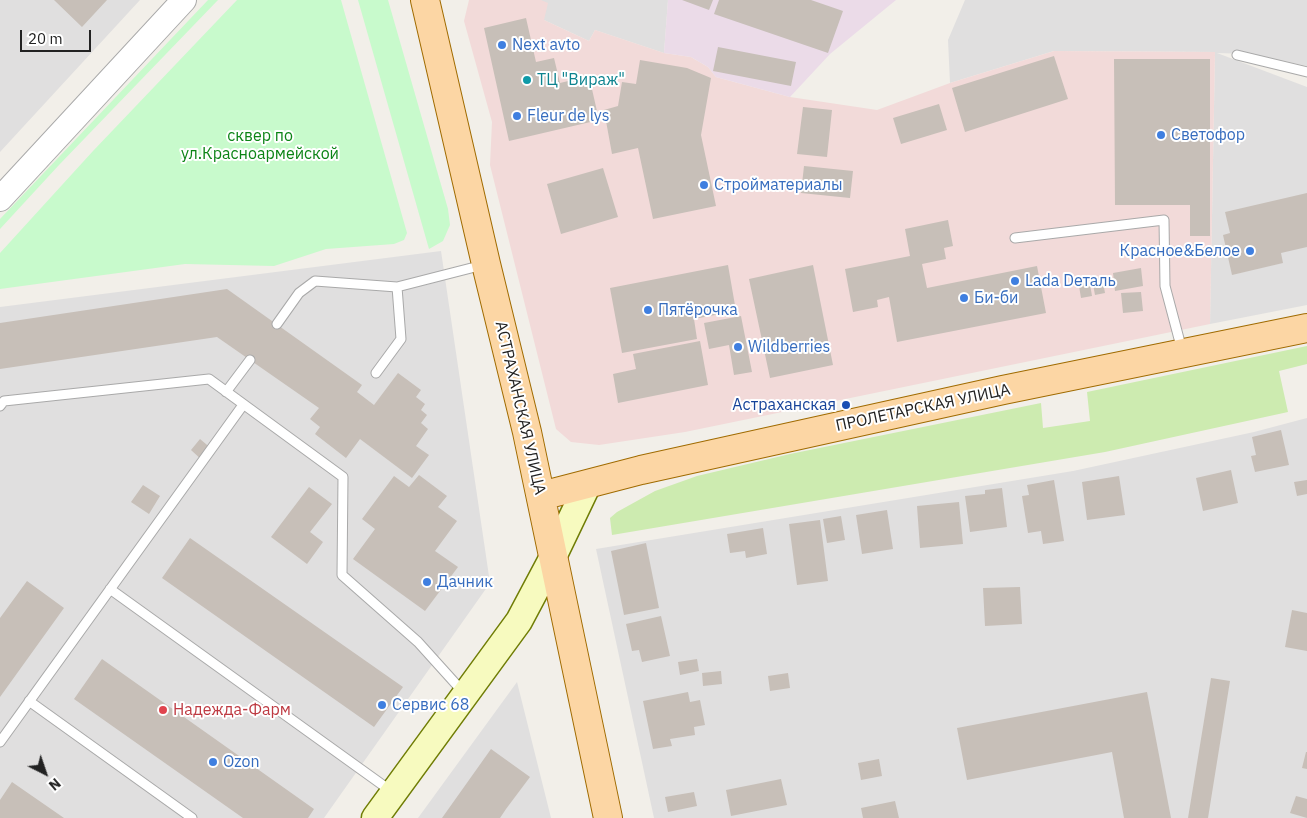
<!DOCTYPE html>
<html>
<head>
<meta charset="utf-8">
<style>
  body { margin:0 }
  #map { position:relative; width:1307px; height:818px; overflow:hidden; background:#f2efe9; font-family:"IBM Plex Sans",sans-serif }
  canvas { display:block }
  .north { position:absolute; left:20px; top:748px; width:50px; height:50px; -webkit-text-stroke:4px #fff; paint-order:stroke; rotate:139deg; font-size:14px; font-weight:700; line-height:20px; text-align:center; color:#222 }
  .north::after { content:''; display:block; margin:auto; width:18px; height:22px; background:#222; clip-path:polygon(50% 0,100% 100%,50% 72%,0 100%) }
  .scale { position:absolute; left:20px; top:30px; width:71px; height:22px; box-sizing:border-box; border:2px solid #222; border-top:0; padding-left:6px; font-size:15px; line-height:18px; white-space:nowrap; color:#222; -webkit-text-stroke:4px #fff; paint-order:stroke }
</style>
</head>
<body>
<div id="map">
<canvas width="1307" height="818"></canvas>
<div class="north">N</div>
<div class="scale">20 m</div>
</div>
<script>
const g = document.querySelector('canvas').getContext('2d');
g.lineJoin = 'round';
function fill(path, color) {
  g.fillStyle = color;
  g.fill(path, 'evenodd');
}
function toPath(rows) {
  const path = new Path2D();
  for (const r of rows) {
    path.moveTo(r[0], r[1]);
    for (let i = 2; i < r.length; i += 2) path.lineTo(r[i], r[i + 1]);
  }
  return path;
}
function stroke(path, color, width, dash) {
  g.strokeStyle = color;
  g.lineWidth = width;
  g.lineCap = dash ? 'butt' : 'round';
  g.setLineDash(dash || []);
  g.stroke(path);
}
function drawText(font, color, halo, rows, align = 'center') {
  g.font = font + ' "IBM Plex Sans",sans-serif';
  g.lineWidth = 4;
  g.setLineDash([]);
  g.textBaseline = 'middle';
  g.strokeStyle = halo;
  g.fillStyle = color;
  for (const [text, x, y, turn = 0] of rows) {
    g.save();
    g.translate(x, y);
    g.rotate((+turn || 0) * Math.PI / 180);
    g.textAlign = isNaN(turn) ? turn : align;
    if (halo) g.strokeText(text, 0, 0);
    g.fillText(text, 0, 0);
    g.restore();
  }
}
const residential = toPath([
  [0,0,140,0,0,152],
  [541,0,668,0,664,53,595,30,589,41,544,20],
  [965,0,1307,0,1307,66,1250,54,1217,53,1307,87,1307,305,1210,324,1215,52,1054,51,950,83,948,40],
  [441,251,490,583,324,818,0,818,0,307],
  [1307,418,1307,818,654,818,596,549,1073,471,1254,432],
  [517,682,551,818,418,818]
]);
const commercial = toPath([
  [469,0,541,0,548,3,544,20,589,41,595,30,664,53,691,57,708,67,716,77,790,97,877,110,950,83,1054,51,1215,52,1210,324,685,432,599,445,571,442,556,429,490,165,492,122,464,21]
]);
const industrial = toPath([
  [668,0,896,0,830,54,790,97,716,77,708,67,691,57,664,53]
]);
const grass = toPath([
  [1307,346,1307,364,1279,371,1288,412,1105,452,612,535,610,518,617,512,655,491,697,476,790,454,1041,403,1043,428,1090,421,1087,392]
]);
const park = toPath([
  [208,0,218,0,59,165,0,229,0,219],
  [237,0,341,0,407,233,404,240,394,244,326,249,274,266,185,264,0,289,0,253,93,151],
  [358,0,388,0,448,209,450,225,443,241,429,249]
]);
const building = toPath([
  [54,0,107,0,82,27],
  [682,0,713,0,709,10],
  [719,0,811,0,843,11,828,53,714,14],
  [526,18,536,62,554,58,560,83,589,76,599,120,509,141,484,28],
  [718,47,796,62,791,86,713,71],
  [1054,56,1068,99,965,132,952,88],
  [1114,59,1210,59,1210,236,1190,236,1190,205,1115,205],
  [640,60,687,68,711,78,701,135,716,206,653,219,638,148,612,154,604,110,618,106,622,82,636,84],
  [939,104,947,130,901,144,893,118],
  [803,107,832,110,827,157,797,154],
  [804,166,853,171,850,198,801,193],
  [603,168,618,217,561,234,547,184],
  [1307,193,1307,247,1281,253,1283,263,1232,275,1223,235,1230,233,1225,212],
  [948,220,953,246,944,248,946,259,922,264,927,288,1037,266,1046,313,897,342,889,297,877,300,878,307,853,312,845,269,910,256,905,229],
  [728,265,736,311,694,319,697,339,622,353,610,288],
  [813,265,833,365,770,378,749,279],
  [1141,268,1143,286,1115,291,1113,273],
  [1102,276,1105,293,1095,295,1092,279],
  [1089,278,1092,296,1081,298,1078,280],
  [227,289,362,385,357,392,374,405,398,373,421,390,416,397,425,404,421,410,427,415,421,423,428,429,416,446,429,455,412,478,360,439,346,458,315,434,320,427,310,419,319,408,217,337,0,369,0,323],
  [1141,292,1143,311,1123,313,1121,293],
  [741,316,752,372,734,375,729,345,709,349,704,323],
  [700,341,708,385,618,403,613,374,636,369,633,354],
  [1281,430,1289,465,1255,472,1251,456,1256,455,1252,437],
  [200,439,213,450,203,461,191,450],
  [1231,470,1238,503,1203,511,1196,478],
  [419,475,447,496,438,507,457,521,435,551,458,567,425,611,353,559,375,529,362,519,394,476,409,487],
  [1119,476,1125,515,1087,520,1082,482],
  [1054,480,1064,541,1043,544,1041,531,1028,533,1022,496,1029,495,1027,485],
  [1307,480,1307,494,1297,496,1294,482],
  [143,485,160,496,149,514,131,502],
  [309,487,332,504,310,532,323,542,307,564,271,537],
  [1002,488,1007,527,970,532,965,496,985,494,985,490],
  [959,502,963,544,920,548,917,506],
  [887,510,893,549,862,554,856,515],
  [841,516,845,540,827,543,823,519],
  [820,520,828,581,797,585,789,524],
  [763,528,767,554,746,558,745,551,730,553,727,534],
  [190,538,403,687,374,727,162,578],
  [646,543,659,608,624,615,611,551],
  [27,581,64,608,0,697,0,618],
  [1020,587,1022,624,985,626,983,588],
  [1292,610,1307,613,1307,651,1285,647],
  [661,616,670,656,642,662,639,650,632,651,626,624],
  [102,659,314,809,308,818,243,818,74,699],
  [697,659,699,671,680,675,678,662],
  [721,671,722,684,703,686,702,673],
  [788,673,790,688,770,691,768,676],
  [1211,678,1230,681,1208,818,1188,818],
  [688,692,690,702,700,700,705,725,694,727,695,735,670,739,672,746,653,749,643,701],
  [1147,692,1171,818,1124,818,1112,752,967,780,957,728],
  [491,749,530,777,506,809,500,818,442,818],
  [1306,752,1307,752,1307,769,1302,768],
  [879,759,882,776,861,780,858,763],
  [781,779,787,805,731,816,726,790],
  [12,782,64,818,0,818,0,800],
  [694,792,697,806,668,812,665,797],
  [1296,796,1307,799,1307,818,1290,813],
  [895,801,899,818,863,818,861,808]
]);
const service = toPath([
  [1237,55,1307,72],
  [1015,238,1164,220,1165,286,1182,350],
  [277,324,299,293,315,281,397,287],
  [376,373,401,339,397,287,483,265],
  [226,392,250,360],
  [0,406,4,401,209,379,343,477,342,575,418,642,464,693],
  [110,589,391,791],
  [29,701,192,818],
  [0,742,243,405]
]);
const tertiary = toPath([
  [0,199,184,0]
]);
const secondary = toPath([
  [375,818,519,621,553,557,588,484]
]);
const primary = toPath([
  [425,0,486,264,527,432,608,818],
  [541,496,641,470,1003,390,1307,328]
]);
const markers = [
  [502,45,5,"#3f7fe0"],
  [527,80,5,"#0f9aa8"],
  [517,116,5,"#3f7fe0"],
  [1161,135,5,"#3f7fe0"],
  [704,185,5,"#3f7fe0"],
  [1250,251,5,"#3f7fe0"],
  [1015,281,5,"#3f7fe0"],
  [964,298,5,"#3f7fe0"],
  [648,310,5,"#3f7fe0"],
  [738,347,5,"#3f7fe0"],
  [846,405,5,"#1a4fb4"],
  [427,582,5,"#3f7fe0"],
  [382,705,5,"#3f7fe0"],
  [163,710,5,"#e0444e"],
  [213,762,5,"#3f7fe0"]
];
const shopNames = [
  ["Next avto",512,45],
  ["Fleur de lys",527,116],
  ["Светофор",1171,135],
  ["Стройматериалы",714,185],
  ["Красное&Белое",1240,251,"right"],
  ["Lada Dеталь",1025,281],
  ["Би-би",974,298],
  ["Пятёрочка",658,310],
  ["Wildberries",748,347],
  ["Дачник",437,582],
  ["Сервис 68",392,705],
  ["Ozon",223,762]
];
const cultureNames = [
  ["ТЦ \"Вираж\"",537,80]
];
const parkNames = [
  ["сквер по",260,136],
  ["ул.Красноармейской",260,154]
];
const transitNames = [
  ["Астраханская",836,405]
];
const streetNames = [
  ["АСТРАХАНСКАЯ УЛИЦА",520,408,77],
  ["ПРОЛЕТАРСКАЯ УЛИЦА",923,408,-12]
];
const healthNames = [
  ["Надежда-Фарм",173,710]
];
fill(residential, '#e0dfdf');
fill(commercial, '#f2dad9');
fill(industrial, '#ebdbe8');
fill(grass, '#cdebb0');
fill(park, '#c8facc');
fill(building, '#c7bfb8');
stroke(service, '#a9a9a9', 11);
stroke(tertiary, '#a9a9a9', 26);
stroke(secondary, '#707d05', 29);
stroke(primary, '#a06b00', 30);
stroke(service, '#fff', 9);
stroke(tertiary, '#fff', 24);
stroke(secondary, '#f7fabf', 26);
stroke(primary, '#fcd6a4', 28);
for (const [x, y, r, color] of markers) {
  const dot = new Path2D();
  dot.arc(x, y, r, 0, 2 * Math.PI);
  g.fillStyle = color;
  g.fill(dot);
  stroke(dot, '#fff', 2);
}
drawText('16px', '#366cbe', '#fff', shopNames, 'left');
drawText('16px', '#0d838f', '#fff', cultureNames, 'left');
drawText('16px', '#0c8416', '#fff', parkNames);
drawText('16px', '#164399', '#fff', transitNames, 'right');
drawText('16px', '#222', '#fff', streetNames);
drawText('16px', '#be3a42', '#fff', healthNames, 'left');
</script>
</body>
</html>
